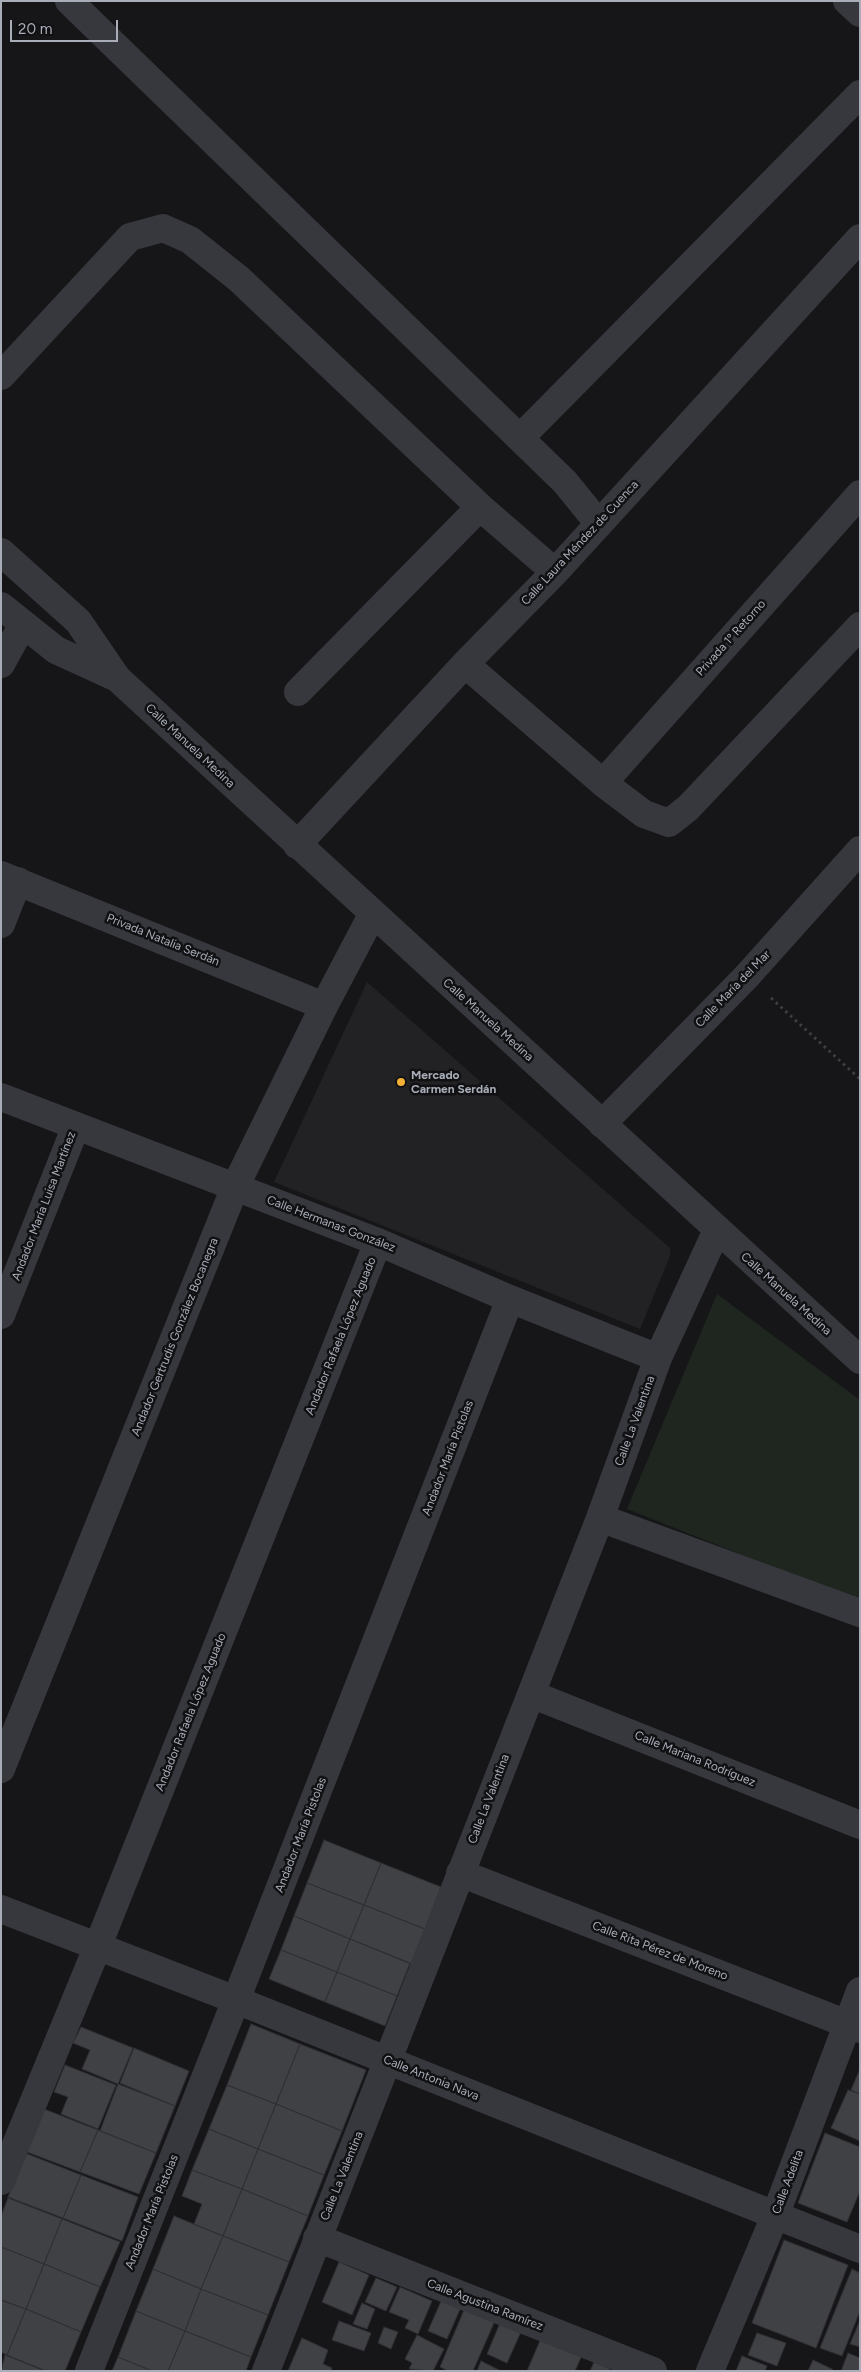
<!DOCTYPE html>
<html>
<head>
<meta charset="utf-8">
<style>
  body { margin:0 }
  #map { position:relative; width:861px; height:2372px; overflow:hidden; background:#161618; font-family:Figtree,sans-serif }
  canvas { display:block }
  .frame { position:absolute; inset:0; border:2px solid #a8adb8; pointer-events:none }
  .scale { position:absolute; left:10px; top:20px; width:108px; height:22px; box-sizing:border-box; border:2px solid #a8adb8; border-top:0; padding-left:6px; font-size:15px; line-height:18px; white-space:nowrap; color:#a8adb8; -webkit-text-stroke:4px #111113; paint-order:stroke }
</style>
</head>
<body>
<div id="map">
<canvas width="861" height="2372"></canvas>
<div class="frame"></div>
<div class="scale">20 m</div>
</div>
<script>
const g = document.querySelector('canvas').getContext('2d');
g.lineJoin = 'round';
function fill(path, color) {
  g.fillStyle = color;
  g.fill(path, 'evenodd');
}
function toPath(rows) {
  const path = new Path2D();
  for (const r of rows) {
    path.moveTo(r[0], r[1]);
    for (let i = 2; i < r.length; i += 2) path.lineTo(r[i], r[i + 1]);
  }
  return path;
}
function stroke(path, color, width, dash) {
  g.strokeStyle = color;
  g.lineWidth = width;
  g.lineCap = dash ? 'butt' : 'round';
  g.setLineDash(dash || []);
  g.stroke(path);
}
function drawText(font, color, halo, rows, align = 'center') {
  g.font = font + ' Figtree,sans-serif';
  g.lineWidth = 5;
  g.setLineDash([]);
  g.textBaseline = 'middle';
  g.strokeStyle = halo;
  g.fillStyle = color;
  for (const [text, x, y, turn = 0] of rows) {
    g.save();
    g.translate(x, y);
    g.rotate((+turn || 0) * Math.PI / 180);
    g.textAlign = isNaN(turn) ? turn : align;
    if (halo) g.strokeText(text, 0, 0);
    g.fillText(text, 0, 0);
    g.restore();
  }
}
const built = toPath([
  [367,982,670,1248,670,1256,640,1329,274,1182]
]);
const green = toPath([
  [717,1294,860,1400,860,1602,627,1509]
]);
const building = toPath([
  [324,1840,381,1863,364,1905,307,1883,324,1840],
  [381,1863,441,1887,425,1929,364,1905,381,1863],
  [307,1883,364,1905,350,1939,294,1916,307,1883],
  [364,1905,425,1929,411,1964,350,1939,364,1905],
  [294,1916,350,1939,337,1972,281,1950,294,1916],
  [350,1939,410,1963,397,1996,337,1972,350,1939],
  [281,1950,337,1972,325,2002,269,1979,281,1950],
  [337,1972,397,1996,385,2026,325,2002,337,1972],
  [251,2024,300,2044,276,2104,227,2085,251,2024],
  [81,2027,133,2048,118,2084,82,2069,90,2050,73,2043,81,2027],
  [300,2044,366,2070,342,2131,276,2104,300,2044],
  [134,2048,189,2071,175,2106,120,2083,134,2048],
  [65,2065,116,2085,98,2129,61,2114,68,2097,54,2092,65,2065],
  [860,2069,860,2094,851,2090,860,2069],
  [118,2084,175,2106,156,2153,100,2131,118,2084],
  [227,2085,276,2104,258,2149,209,2129,227,2085],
  [848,2090,860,2094,860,2141,831,2128,848,2090],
  [276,2104,342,2131,324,2175,258,2149,276,2104],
  [44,2109,98,2130,80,2172,27,2152,44,2109],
  [209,2129,258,2149,242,2189,192,2170,209,2129],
  [98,2130,156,2153,139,2194,80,2172,98,2130],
  [825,2133,860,2147,860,2191,847,2222,798,2203,825,2133],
  [258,2149,324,2175,308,2216,242,2189,258,2149],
  [25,2153,81,2175,63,2218,8,2197,25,2153],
  [192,2170,242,2189,223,2236,194,2224,202,2204,182,2196,192,2170],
  [81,2175,138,2197,122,2241,63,2218,81,2175],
  [242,2189,308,2216,289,2262,223,2236,242,2189],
  [8,2198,62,2219,44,2264,1,2247,1,2216,8,2198],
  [174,2216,223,2236,201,2289,153,2269,174,2216],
  [62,2219,120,2242,100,2287,44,2264,62,2219],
  [223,2236,289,2262,268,2315,201,2289,223,2236],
  [784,2240,848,2265,816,2348,752,2323,784,2240],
  [1,2247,44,2264,26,2309,1,2300,1,2247],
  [339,2262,369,2275,352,2315,322,2302,339,2262],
  [44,2264,100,2287,81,2332,26,2309,44,2264],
  [153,2269,201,2289,185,2331,136,2311,153,2269],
  [852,2269,860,2273,860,2311,842,2356,820,2348,852,2269],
  [376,2278,397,2287,386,2311,365,2302,376,2278],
  [400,2287,432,2301,418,2334,405,2328,409,2320,389,2312,400,2287],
  [201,2289,268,2315,251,2357,185,2331,201,2289],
  [442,2299,461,2307,447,2339,428,2331,442,2299],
  [1,2300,26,2309,7,2355,1,2352,1,2300],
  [362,2303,375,2309,367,2329,353,2324,362,2303],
  [467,2303,497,2316,473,2371,448,2371,440,2367,467,2303],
  [26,2309,81,2332,65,2371,46,2371,7,2355,26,2309],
  [136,2311,185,2331,168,2371,152,2371,118,2357,136,2311],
  [503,2316,524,2325,507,2363,487,2354,503,2316],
  [860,2320,860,2347,850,2344,860,2320],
  [339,2321,371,2333,364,2351,332,2340,339,2321],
  [384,2327,398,2332,391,2349,378,2343,384,2327],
  [185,2331,251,2357,246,2371,168,2371,185,2331],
  [757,2333,786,2343,777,2366,748,2355,757,2333],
  [417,2335,444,2349,433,2371,409,2369,412,2363,405,2359,417,2335],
  [542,2336,583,2353,575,2371,527,2371,542,2336],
  [302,2338,328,2350,323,2364,332,2368,331,2371,288,2371,302,2338],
  [848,2353,860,2358,860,2371,841,2371,848,2353],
  [5,2355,45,2371,1,2371,5,2355],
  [742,2356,767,2366,765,2371,736,2371,742,2356],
  [118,2357,152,2371,112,2371,118,2357],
  [813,2360,832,2369,834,2371,808,2371,813,2360],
  [481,2361,501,2371,477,2371,481,2361],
  [594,2362,610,2369,609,2371,590,2371,594,2362]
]);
const path = toPath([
  [771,998,860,1079]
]);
const minor = toPath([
  [69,1,565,482,599,524],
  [847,1,860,13],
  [1,376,130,237,163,228,190,240,239,279,480,507,555,572],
  [520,438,860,94],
  [1,552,78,621,117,678,860,1360],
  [1,606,56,650,117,678],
  [1,664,23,624],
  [465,664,603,783,644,814,669,823,688,808,860,626],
  [298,692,480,507],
  [603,783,860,494],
  [297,845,465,664,555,572,860,238],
  [1,875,324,1006],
  [1,924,18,881],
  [1,1097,378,1242,510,1299,658,1358],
  [602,1124,747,976,860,850],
  [1,1315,76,1126],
  [600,1518,860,1613],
  [531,1694,860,1825],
  [1,1769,235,1187,324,1006,372,915],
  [460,1873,860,2029],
  [1,1909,236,2000,860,2249],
  [1,2181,97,1948,378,1242],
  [317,2238,653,2371],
  [89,2371,236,2000,510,1299],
  [266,2371,600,1518,658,1358,717,1230],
  [710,2371,775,2216,860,1991]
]);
const markers = [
  [401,1082,5,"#f2b134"]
];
const streetNames = [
  ["Calle Laura Méndez de Cuenca",580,543,-47],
  ["Privada 1º Retorno",731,638,-48],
  ["Calle Manuela Medina",190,746,43],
  ["Privada Natalia Serdán",163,940,22],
  ["Calle María del Mar",733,989,-46],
  ["Calle Manuela Medina",488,1020,42],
  ["Andador María Luisa Martínez",44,1206,-69],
  ["Calle Hermanas González",331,1224,21],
  ["Calle Manuela Medina",786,1294,42],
  ["Andador Rafaela López Aguado",341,1336,-68],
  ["Andador Gertrudis González Bocanegra",175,1337,-68],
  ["Calle La Valentina",635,1421,-70],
  ["Andador María Pistolas",448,1458,-69],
  ["Andador Rafaela López Aguado",191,1712,-68],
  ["Calle Mariana Rodríguez",695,1759,22],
  ["Calle La Valentina",489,1799,-69],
  ["Andador María Pistolas",301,1835,-69],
  ["Calle Rita Pérez de Moreno",660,1951,21],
  ["Calle Antonia Nava",431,2078,22],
  ["Calle La Valentina",342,2176,-68],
  ["Calle Adelita",788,2182,-69],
  ["Andador María Pistolas",152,2212,-68],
  ["Calle Agustina Ramírez",485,2305,21]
];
const poiNames = [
  ["Mercado",411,1075],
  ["Carmen Serdán",411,1089]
];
fill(built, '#222225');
fill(green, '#1e261f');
fill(building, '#404145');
stroke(building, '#303034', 1);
stroke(path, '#3d3f44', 3, [2.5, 4]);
stroke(minor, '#37383d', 28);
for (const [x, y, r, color] of markers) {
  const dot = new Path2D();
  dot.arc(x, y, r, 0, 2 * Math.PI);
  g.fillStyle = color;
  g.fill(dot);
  stroke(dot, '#111113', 2);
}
drawText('12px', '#a8adb8', '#111113', streetNames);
drawText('bold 12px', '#a8adb8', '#111113', poiNames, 'left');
</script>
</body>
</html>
